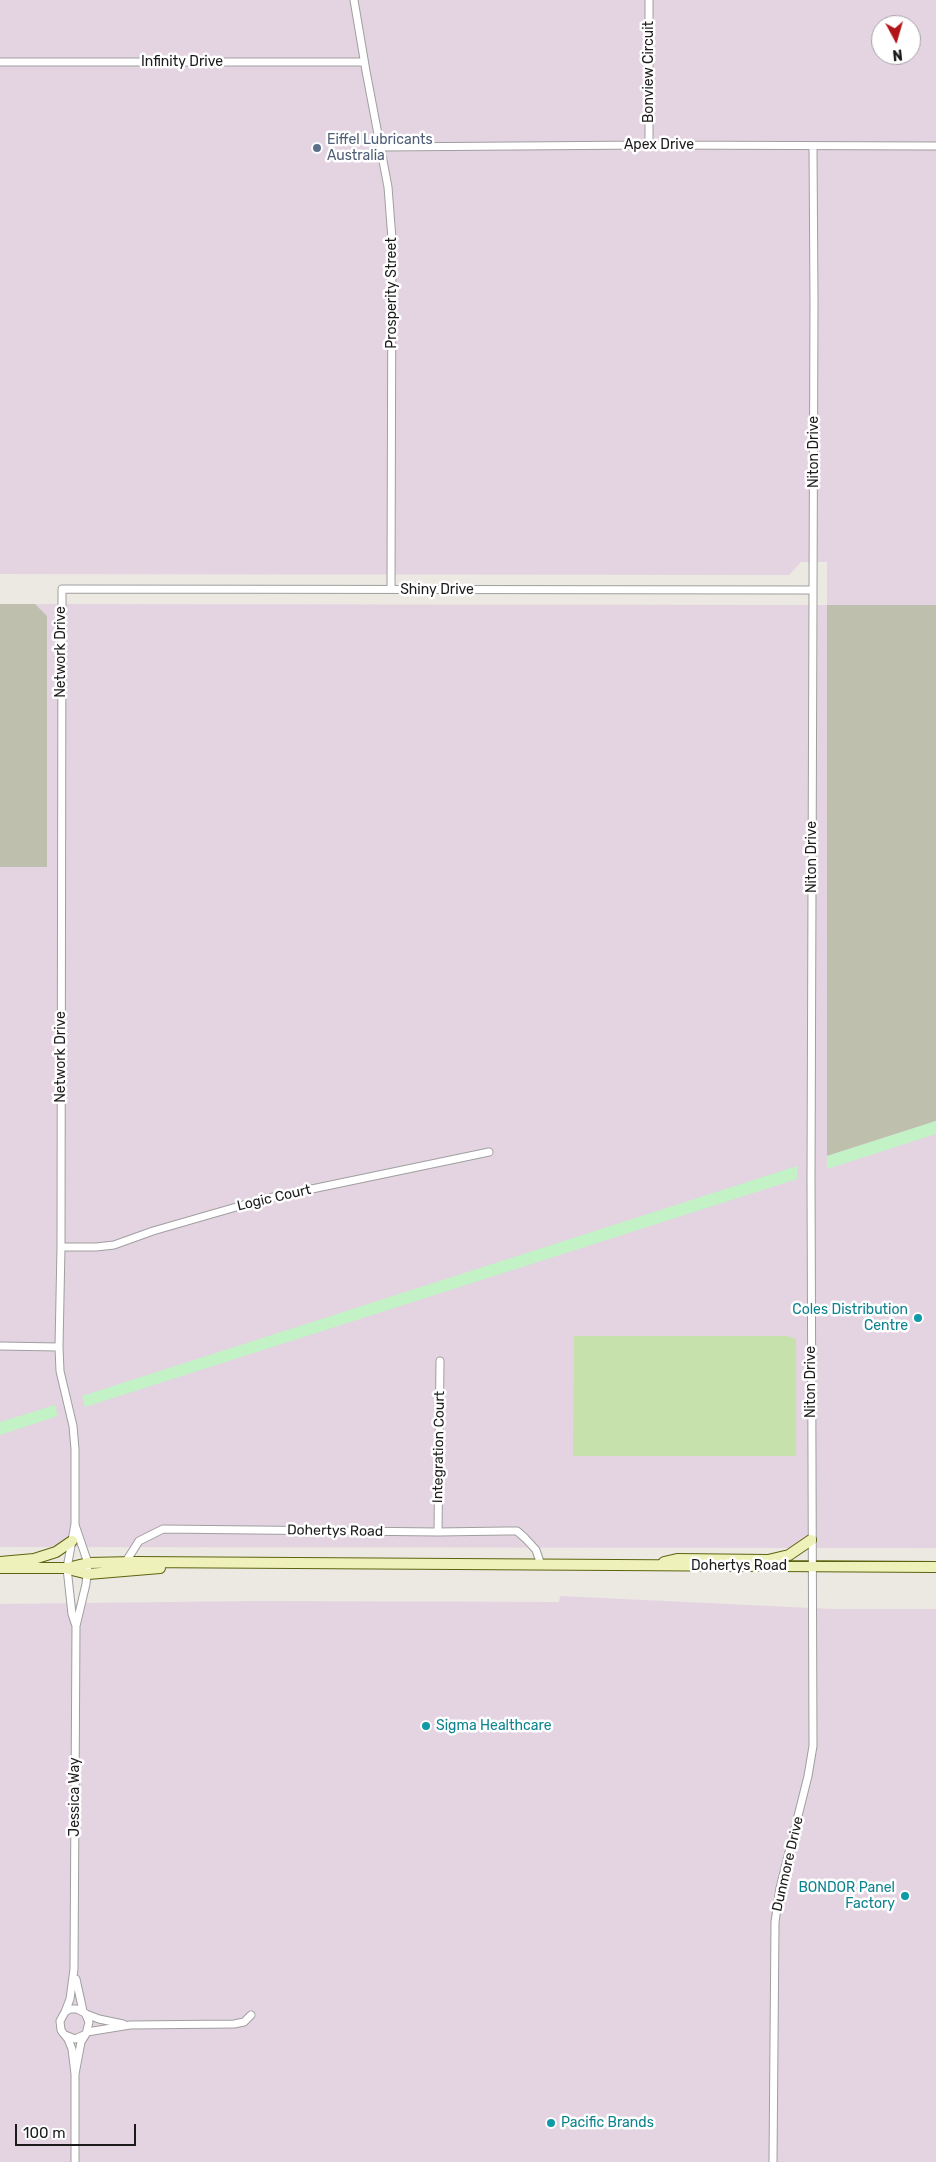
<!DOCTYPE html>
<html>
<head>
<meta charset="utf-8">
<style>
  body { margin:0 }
  #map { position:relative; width:936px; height:2162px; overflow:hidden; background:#ece8e2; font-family:Rubik,sans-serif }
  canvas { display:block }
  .north { position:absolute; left:871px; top:15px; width:50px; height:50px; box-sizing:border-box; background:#fff; border:1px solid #a4a4a4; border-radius:50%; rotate:174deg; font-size:14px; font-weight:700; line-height:20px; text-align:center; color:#1b1b1b }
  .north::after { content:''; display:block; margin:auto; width:18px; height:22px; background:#b11518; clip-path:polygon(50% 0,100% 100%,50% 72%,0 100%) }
  .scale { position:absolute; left:15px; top:2124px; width:121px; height:22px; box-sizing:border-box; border:2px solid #1b1b1b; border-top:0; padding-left:6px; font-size:15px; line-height:18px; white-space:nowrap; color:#1b1b1b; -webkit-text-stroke:4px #fff; paint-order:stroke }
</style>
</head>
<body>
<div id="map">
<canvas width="936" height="2162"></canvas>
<div class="north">N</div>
<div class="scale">100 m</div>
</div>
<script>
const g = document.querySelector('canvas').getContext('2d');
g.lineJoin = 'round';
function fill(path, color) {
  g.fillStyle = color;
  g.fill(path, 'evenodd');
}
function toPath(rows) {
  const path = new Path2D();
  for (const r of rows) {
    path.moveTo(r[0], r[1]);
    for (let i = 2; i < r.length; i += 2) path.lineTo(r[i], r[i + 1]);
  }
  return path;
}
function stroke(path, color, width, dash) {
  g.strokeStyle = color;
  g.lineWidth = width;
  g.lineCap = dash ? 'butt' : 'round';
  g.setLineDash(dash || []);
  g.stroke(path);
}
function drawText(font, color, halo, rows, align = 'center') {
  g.font = font + ' Rubik,sans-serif';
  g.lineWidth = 5;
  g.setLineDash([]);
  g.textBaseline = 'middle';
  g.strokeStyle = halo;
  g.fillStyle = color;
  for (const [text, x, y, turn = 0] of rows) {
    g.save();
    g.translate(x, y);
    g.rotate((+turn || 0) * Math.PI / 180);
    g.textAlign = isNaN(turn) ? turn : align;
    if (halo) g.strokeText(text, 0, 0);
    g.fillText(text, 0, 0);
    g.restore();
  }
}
const industrial = toPath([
  [0,0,936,0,936,1548,0,1547,0,604,827,605,827,562,801,562,789,575,0,574],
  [881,25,911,25,911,55,881,55],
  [560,1596,832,1609,936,1609,936,2162,0,2162,0,1604,257,1601,559,1602]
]);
const construction = toPath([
  [0,604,35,604,47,616,47,867,0,867],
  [827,605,936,605,936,1121,827,1156]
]);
const grass = toPath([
  [574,1336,787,1336,796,1339,796,1456,573,1456]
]);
const park = toPath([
  [936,1121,936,1134,827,1169,827,1156],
  [797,1166,797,1179,85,1407,82,1396],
  [55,1405,58,1416,0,1435,0,1422]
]);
const minor = toPath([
  [354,0,366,71,388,187,392,239,391,589],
  [0,62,364,62],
  [649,145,649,0],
  [381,147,649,145,936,146],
  [61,1247,96,1247,114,1245,153,1231,264,1199,489,1152],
  [0,1346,59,1347],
  [438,1532,440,1361],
  [125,1563,139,1541,163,1529,438,1532,507,1531,517,1531,525,1538,536,1550,541,1565],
  [76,1626,72,1614,67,1568,75,1524,75,1449,73,1426,60,1371,59,1347,61,1247,62,589,813,590],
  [76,1979,83,2011],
  [65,2012,70,1999,74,1969,76,1626,86,1584,88,1563,75,1525],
  [86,2014,99,2019,123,2024],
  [87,2032,130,2025,234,2024,244,2022,251,2015],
  [65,2035,75,2039,86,2034,89,2022,85,2013,77,2009,70,2009,65,2012,60,2021,61,2030,63,2033,68,2039,72,2049,75,2074],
  [75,2162,75,2074,81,2042,86,2034],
  [773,2162,775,1922,780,1888,808,1776,813,1746,811,1178,814,301,813,146]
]);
const secondary = toPath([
  [0,1562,34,1559,56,1552,72,1541],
  [664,1562,677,1559,768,1560,789,1555,811,1540],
  [0,1568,67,1568,88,1563,135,1562,936,1567],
  [68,1569,88,1574,160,1568]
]);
const markers = [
  [317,148,5,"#5c6f8a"],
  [918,1318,5,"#0f9aa8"],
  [426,1726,5,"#0f9aa8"],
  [905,1896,5,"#0f9aa8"],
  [551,2123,5,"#0f9aa8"]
];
const streetNames = [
  ["Infinity Drive",182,62],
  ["Bonview Circuit",649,72,-90],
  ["Apex Drive",659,145],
  ["Prosperity Street",392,293,-90],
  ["Niton Drive",814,452,-90],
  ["Shiny Drive",437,590],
  ["Network Drive",61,652,-90],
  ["Niton Drive",812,857,-90],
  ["Network Drive",61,1057,-90],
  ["Logic Court",274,1198,-13],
  ["Niton Drive",811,1382,-90],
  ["Integration Court",439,1447,-89],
  ["Dohertys Road",335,1531,1],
  ["Dohertys Road",739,1566],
  ["Jessica Way",75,1797,-90],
  ["Dunmore Drive",788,1864,-77]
];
const serviceNames = [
  ["Eiffel Lubricants",327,140],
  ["Australia",327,156]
];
const cultureNames = [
  ["Coles Distribution",908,1310],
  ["Centre",908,1326],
  ["Sigma Healthcare",436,1726,"left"],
  ["BONDOR Panel",895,1888],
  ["Factory",895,1904],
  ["Pacific Brands",561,2123,"left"]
];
fill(industrial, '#e4d4e1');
fill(construction, '#bfbfae');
fill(grass, '#c7e1ac');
fill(park, '#c2f2c5');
stroke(minor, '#9f9f9f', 9);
stroke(secondary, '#5d6410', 12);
stroke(minor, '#fff', 7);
stroke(secondary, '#eff1ba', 10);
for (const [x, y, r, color] of markers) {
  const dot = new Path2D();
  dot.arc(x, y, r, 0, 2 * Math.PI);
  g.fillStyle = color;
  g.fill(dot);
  stroke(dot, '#fff', 2);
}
drawText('14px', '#1b1b1b', '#fff', streetNames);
drawText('14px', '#4e5e75', '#fff', serviceNames, 'left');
drawText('14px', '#0d838f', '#fff', cultureNames, 'right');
</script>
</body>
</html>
